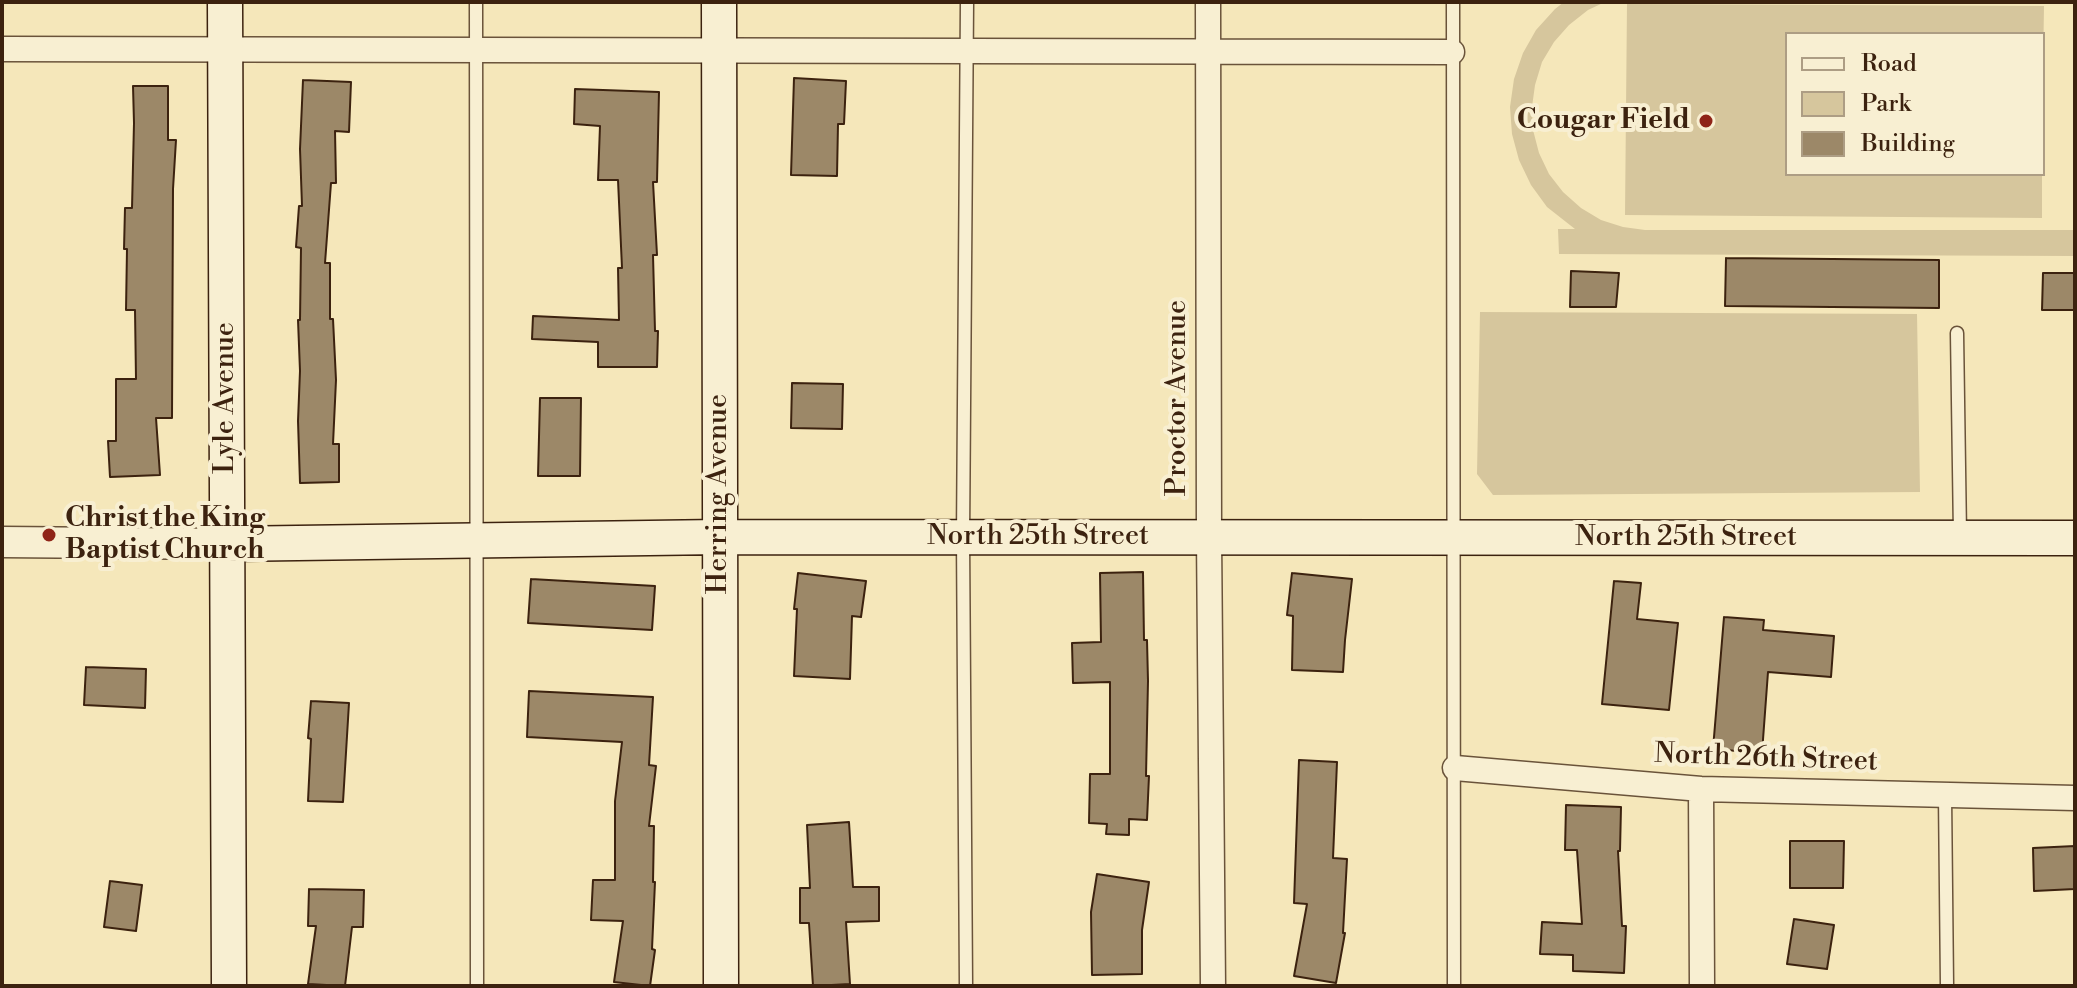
<!DOCTYPE html>
<html>
<head>
<meta charset="utf-8">
<style>
  body { margin:0 }
  #map { position:relative; width:2077px; height:988px; overflow:hidden; background:#f5e7ba; font-family:"Libre Bodoni",serif }
  canvas { display:block }
  .frame { position:absolute; inset:0; border:4px solid #3c220f; pointer-events:none }
  .legend { position:absolute; left:1785px; top:32px; width:260px; height:144px; box-sizing:border-box; background:#f8efd2; border:2px solid #ad9d84; margin:0; padding:10px 14px; list-style:none; font-size:24px; color:#3c220f }
  .legend li { display:flex; align-items:center; gap:16px; height:40px }
  .legend b { width:40px; border:2px solid #ad9d84 }
</style>
</head>
<body>
<div id="map">
<canvas width="2077" height="988"></canvas>
<div class="frame"></div>
<ul class="legend">
<li><b style="height:10px;background:#f8efd2"></b>Road</li>
<li><b style="height:22px;background:#d6c69d"></b>Park</li>
<li><b style="height:22px;background:#9c8868"></b>Building</li>
</ul>
</div>
<script>
const g = document.querySelector('canvas').getContext('2d');
g.lineJoin = 'round';
function fill(path, color) {
  g.fillStyle = color;
  g.fill(path, 'evenodd');
}
function toPath(rows) {
  const path = new Path2D();
  for (const r of rows) {
    path.moveTo(r[0], r[1]);
    for (let i = 2; i < r.length; i += 2) path.lineTo(r[i], r[i + 1]);
  }
  return path;
}
function stroke(path, color, width, dash) {
  g.strokeStyle = color;
  g.lineWidth = width;
  g.lineCap = dash ? 'butt' : 'round';
  g.setLineDash(dash || []);
  g.stroke(path);
}
function drawText(font, color, halo, rows, align = 'center') {
  g.font = font + ' "Libre Bodoni",serif';
  g.lineWidth = 8;
  g.setLineDash([]);
  g.textBaseline = 'middle';
  g.strokeStyle = halo;
  g.fillStyle = color;
  for (const [text, x, y, turn = 0] of rows) {
    g.save();
    g.translate(x, y);
    g.rotate((+turn || 0) * Math.PI / 180);
    g.textAlign = isNaN(turn) ? turn : align;
    if (halo) g.strokeText(text, 0, 0);
    g.fillText(text, 0, 0);
    g.restore();
  }
}
const green = toPath([
  [1564,2,1605,2,1588,10,1569,25,1554,42,1542,62,1535,85,1532,107,1533,130,1539,153,1549,174,1563,192,1581,208,1601,220,1623,227,1645,230,2075,230,2075,256,1559,254,1558,229,1575,229,1547,207,1531,185,1519,160,1512,134,1510,107,1514,79,1523,53,1536,30,1555,9],
  [1627,4,2044,6,2043,68,2043,34,1787,34,1787,174,2042,174,2042,218,1625,215],
  [1480,312,1917,314,1920,492,1493,495,1477,474]
]);
const building = toPath([
  [794,78,846,81,844,124,838,124,837,176,791,175,794,78],
  [303,80,351,82,349,132,335,131,336,183,331,183,325,263,330,263,330,319,333,319,336,380,333,444,339,444,339,482,300,483,298,421,300,371,298,320,300,320,301,248,296,247,299,206,302,206,300,149,303,80],
  [133,86,168,86,168,140,176,140,173,189,172,418,156,418,160,475,110,477,108,441,116,441,116,379,136,379,135,310,126,310,127,249,124,249,125,208,132,208,134,123,133,86],
  [575,89,659,92,657,182,653,182,657,255,653,255,655,331,658,331,657,367,598,367,598,342,532,339,533,316,619,320,618,268,622,268,618,180,598,180,600,126,574,124,575,89],
  [1726,258,1939,260,1939,308,1725,306,1726,258],
  [1571,271,1619,273,1616,307,1570,307,1571,271],
  [2043,273,2075,273,2075,310,2042,310,2043,273],
  [792,383,843,384,842,429,791,428,792,383],
  [540,398,581,398,580,476,538,476,540,398],
  [1143,572,1144,640,1147,640,1148,681,1146,776,1149,776,1147,820,1129,819,1129,835,1106,834,1107,824,1089,823,1090,774,1110,774,1110,682,1073,683,1072,643,1101,642,1100,573,1143,572],
  [798,573,866,581,861,617,852,616,850,679,794,676,797,609,794,609,798,573],
  [1292,573,1352,579,1345,640,1343,672,1292,670,1293,616,1287,615,1292,573],
  [531,579,655,586,652,630,528,623,531,579],
  [1614,581,1641,583,1637,619,1678,623,1669,710,1602,704,1614,581],
  [1724,617,1764,620,1763,630,1834,636,1831,677,1768,672,1762,753,1713,749,1724,617],
  [86,667,146,669,145,708,84,705,86,667],
  [529,691,653,697,649,765,656,766,649,826,654,826,653,882,655,882,652,949,655,950,650,986,614,982,623,921,591,920,593,880,615,880,615,801,622,742,527,737,529,691],
  [311,701,349,703,343,802,308,801,311,739,308,738,311,701],
  [1299,760,1337,762,1333,858,1347,859,1343,933,1345,933,1336,983,1294,976,1307,904,1294,903,1299,760],
  [1566,805,1621,807,1620,851,1618,851,1622,926,1626,926,1624,973,1573,971,1573,955,1540,954,1542,922,1582,924,1577,850,1565,850,1566,805],
  [849,822,853,887,879,887,879,921,846,922,850,984,813,986,809,923,800,923,800,888,810,888,807,825,849,822],
  [1790,841,1844,841,1843,888,1790,888,1790,841],
  [2075,846,2075,889,2034,891,2033,848,2075,846],
  [1097,874,1149,882,1142,930,1142,974,1092,975,1091,912,1097,874],
  [110,881,142,885,136,931,104,927,110,881],
  [309,889,364,890,363,927,352,927,345,986,308,984,316,926,308,926,309,889],
  [1794,919,1834,925,1827,969,1787,964,1794,919]
]);
const service = toPath([
  [476,2,477,986],
  [1453,2,1454,986],
  [1957,333,1960,535],
  [1945,795,1947,986],
  [966,986,963,537,967,2]
]);
const minor = toPath([
  [1208,2,1209,537,1213,986],
  [2,49,1452,52],
  [1455,768,1701,789,2075,798],
  [1701,789,1702,986]
]);
const tertiary = toPath([
  [2,542,227,544]
]);
const secondary = toPath([
  [225,2,229,986],
  [719,2,721,986],
  [227,544,719,537,2075,538]
]);
const markers = [
  [1706,121,8,"#8f2418"],
  [49,535,8,"#8f2418"]
];
const poiNames = [
  ["Cougar Field",1690,121],
  ["Christ the King",65,519,"left"],
  ["Baptist Church",65,551,"left"]
];
const streetNames = [
  ["Lyle Avenue",226,398,-90],
  ["Proctor Avenue",1178,398,-90],
  ["Herring Avenue",719,494,-90],
  ["North 25th Street",1038,537],
  ["North 25th Street",1686,538],
  ["North 26th Street",1766,759,2]
];
fill(green, '#d6c69d');
fill(building, '#9c8868');
stroke(building, '#3c220f', 2);
stroke(service, '#6a533a', 15);
stroke(minor, '#6a533a', 27);
stroke(tertiary, '#6a533a', 33);
stroke(secondary, '#3c220f', 37);
stroke(service, '#f8efd2', 12);
stroke(minor, '#f8efd2', 24);
stroke(tertiary, '#f8efd2', 30);
stroke(secondary, '#f8efd2', 34);
for (const [x, y, r, color] of markers) {
  const dot = new Path2D();
  dot.arc(x, y, r, 0, 2 * Math.PI);
  g.fillStyle = color;
  g.fill(dot);
  stroke(dot, '#f8efd2', 3);
}
drawText('bold 28px', '#3c220f', '#f8efd2', poiNames, 'right');
drawText('28px', '#3c220f', '#f8efd2', streetNames);
</script>
</body>
</html>
